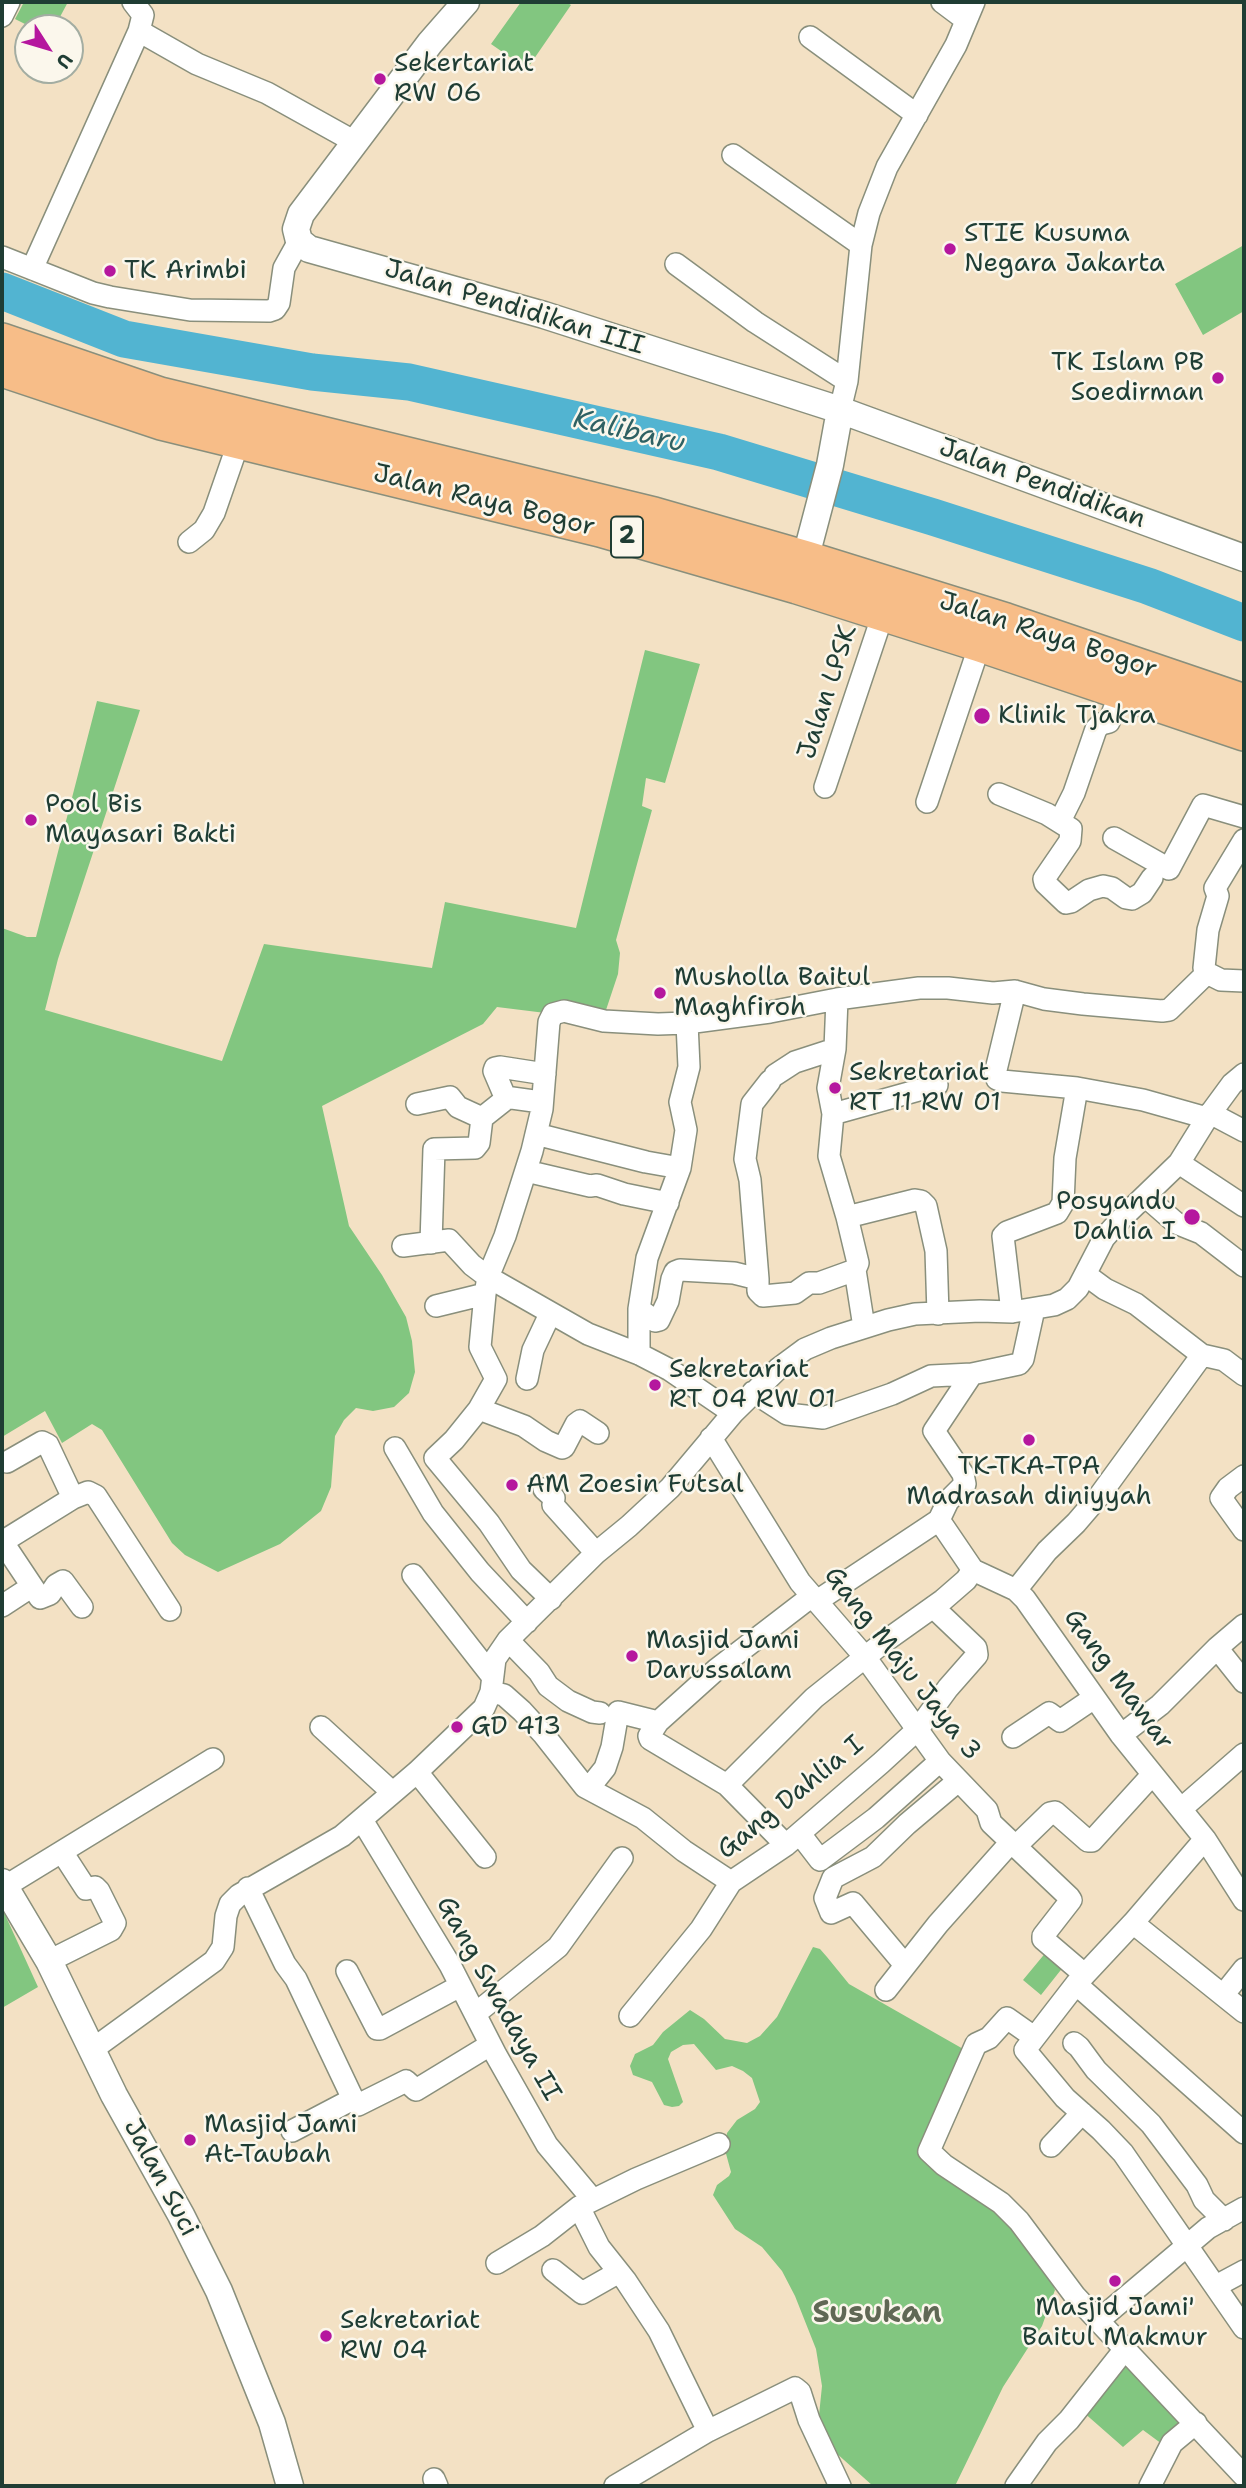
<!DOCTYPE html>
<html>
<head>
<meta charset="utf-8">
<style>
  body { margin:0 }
  #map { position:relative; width:1246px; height:2488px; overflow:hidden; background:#f3e1c4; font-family:"Shantell Sans",sans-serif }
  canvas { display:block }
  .frame { position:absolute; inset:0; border:4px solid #1f3d34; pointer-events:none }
  .north { position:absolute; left:14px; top:14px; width:70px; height:70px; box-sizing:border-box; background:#fbf7ec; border:2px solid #a3ada2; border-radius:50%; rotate:127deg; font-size:19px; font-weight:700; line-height:28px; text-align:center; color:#1f3d34 }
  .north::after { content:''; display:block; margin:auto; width:24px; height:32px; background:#b5179e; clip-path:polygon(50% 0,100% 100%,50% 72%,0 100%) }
</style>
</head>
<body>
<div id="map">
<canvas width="1246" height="2488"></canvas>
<div class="frame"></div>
<div class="north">U</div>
</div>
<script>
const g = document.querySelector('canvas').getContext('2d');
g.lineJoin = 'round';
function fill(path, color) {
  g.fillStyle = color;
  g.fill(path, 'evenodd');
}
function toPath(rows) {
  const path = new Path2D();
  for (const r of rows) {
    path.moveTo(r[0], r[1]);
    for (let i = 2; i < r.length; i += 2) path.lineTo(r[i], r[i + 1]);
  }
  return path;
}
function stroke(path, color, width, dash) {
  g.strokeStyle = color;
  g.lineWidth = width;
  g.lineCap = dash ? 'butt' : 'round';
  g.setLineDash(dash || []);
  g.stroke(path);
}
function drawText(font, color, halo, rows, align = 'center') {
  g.font = font + ' "Shantell Sans",sans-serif';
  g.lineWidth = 5;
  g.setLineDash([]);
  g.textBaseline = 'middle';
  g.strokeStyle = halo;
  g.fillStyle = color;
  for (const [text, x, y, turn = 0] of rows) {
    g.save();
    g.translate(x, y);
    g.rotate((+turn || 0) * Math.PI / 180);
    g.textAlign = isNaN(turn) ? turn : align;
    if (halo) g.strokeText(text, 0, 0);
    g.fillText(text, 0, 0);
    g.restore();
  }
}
const green = toPath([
  [24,2,68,2,54,28,33,28,15,19],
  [521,2,566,2,571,5,527,69,491,44],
  [1244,245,1244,311,1203,335,1175,284],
  [645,650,700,664,665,783,646,778,642,806,652,810,616,940,620,953,618,974,605,1013,586,1018,497,1007,483,1024,322,1106,349,1226,382,1275,406,1317,412,1341,415,1372,409,1393,394,1407,373,1411,356,1408,344,1420,335,1436,331,1487,321,1511,280,1544,218,1572,185,1555,172,1543,102,1430,92,1424,62,1443,45,1411,2,1437,2,928,27,937,36,937,97,701,140,710,58,959,45,1010,222,1061,264,944,432,968,445,902,576,928],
  [2,1908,38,1987,2,2008],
  [813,1947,820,1949,827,1957,849,1984,965,2050,921,2151,1010,2217,1047,2270,1055,2290,1042,2326,1003,2387,955,2486,873,2486,825,2443,818,2425,822,2386,816,2349,795,2296,782,2271,762,2247,735,2229,713,2195,717,2185,729,2176,731,2172,725,2150,727,2133,737,2120,755,2109,760,2102,752,2078,743,2071,732,2066,716,2070,694,2044,683,2045,671,2052,668,2059,683,2102,679,2106,672,2107,664,2105,652,2082,633,2075,630,2066,635,2054,653,2045,663,2032,690,2010,704,2019,725,2039,747,2043,760,2036,777,2017],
  [1047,1951,1064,1966,1041,1995,1023,1980],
  [1127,2358,1189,2423,1162,2444,1143,2430,1123,2447,1082,2411]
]);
const river = toPath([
  [2,291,124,339,312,372,409,382,719,452,933,517,1148,586,1244,623]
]);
const minor = toPath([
  [942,2,966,20],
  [2,16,9,2],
  [139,31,197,64,267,93,355,142],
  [810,37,917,115],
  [733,155,861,245],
  [2,257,93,293,110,297,190,310,269,311,275,309,279,303,284,268,299,241],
  [676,264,755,322,847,381],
  [32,269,139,31,143,15,133,2],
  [840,410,847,381,861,245,869,213,887,167,956,45,974,2],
  [189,542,204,530,214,513,239,441],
  [825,787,883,614],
  [999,794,1047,814,1071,829,1070,841,1044,879,1045,883,1066,903,1071,902,1089,890,1103,886,1112,888,1126,898,1132,899,1142,893,1152,878],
  [927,802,980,644],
  [1060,821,1074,793,1096,729,1101,724,1109,722,1121,691],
  [1114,838,1169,869,1203,805,1244,817],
  [1244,840,1215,888,1218,896,1208,930,1204,968,1207,973,1221,980,1244,981],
  [1015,991,995,1074,997,1079,1002,1081,1077,1088,1143,1100,1207,1118],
  [837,999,835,1049,828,1088,833,1114,829,1156,847,1217,858,1263,855,1270,864,1327],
  [775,1075,795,1062,835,1049],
  [506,1099,494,1071,495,1068,500,1067,545,1074],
  [417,1104,450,1097,458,1107,482,1118],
  [1210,1113,1244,1131],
  [833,1114,937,1085],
  [536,1134,646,1162,680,1168],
  [1179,1163,1244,1206],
  [526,1171,590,1186,597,1185,624,1194,668,1203],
  [1145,1196,1176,1223,1201,1233,1244,1266],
  [847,1217,915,1200,921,1201,926,1206,936,1251,938,1314],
  [431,1243,434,1149,475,1148,479,1143,482,1118,506,1099,512,1098,541,1102],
  [403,1246,449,1240,472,1265,488,1277,588,1334,639,1354,670,1370,733,1413],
  [1086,1275,1105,1289,1136,1304,1202,1355,1224,1360,1244,1375],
  [758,1279,758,1291,763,1296,795,1293,809,1283,819,1283,855,1270],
  [436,1306,485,1294],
  [639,1309,655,1321,659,1320,668,1301,672,1279,675,1272,680,1270,734,1273,758,1279,750,1180,745,1159,752,1104,770,1081],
  [1012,1312,1003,1236,1007,1232,1057,1213,1063,1203,1065,1158,1077,1088],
  [639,1354,639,1309,647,1258,680,1168,686,1130,680,1102,689,1067,687,1023],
  [527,1379,533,1350,550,1314],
  [753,1392,787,1414,823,1418,892,1394,931,1376,972,1374],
  [479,1409,524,1426,546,1441,562,1448,564,1447,576,1424,580,1421,598,1433],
  [711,1438,800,1582,865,1657,940,1761,987,1810,991,1823,1069,1897,1071,1900,1043,1936,1043,1939,1084,1974],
  [395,1448,433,1513,480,1572,527,1622],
  [7,1462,42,1442,48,1445,73,1498],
  [1244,1476,1228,1488,1221,1498,1244,1530],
  [544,1489,554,1498,553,1505,596,1553],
  [2,1541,40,1598,50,1594,56,1585,63,1581,82,1607],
  [2,1542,73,1498,88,1492,96,1496,170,1610],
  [973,1570,1016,1590,1025,1599,1121,1735,1205,1839,1244,1900],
  [973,1570,939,1520,948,1501,965,1484,963,1474,934,1431,972,1374,1019,1364,1023,1359,1034,1309],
  [413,1575,492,1676],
  [1016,1590,1047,1551,1076,1523,1100,1495,1202,1355],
  [551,1599,521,1570,489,1523,435,1458,454,1440,479,1409,496,1379,480,1347,485,1294,488,1277,505,1236,532,1151,542,1109,549,1022,553,1014,564,1011,604,1021,658,1024,687,1023,770,1012,837,999,919,988,948,988,993,993,1015,991,1044,999,1083,1004,1162,1011,1169,1010,1207,973],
  [817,1601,939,1520],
  [2,1606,31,1587],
  [508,1640,539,1672,548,1686,568,1701,592,1712,600,1713],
  [1217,1648,1244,1682],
  [491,1692,504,1695,522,1711,544,1735,585,1787,643,1818,684,1851,731,1882],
  [658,1722,649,1736,650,1739,727,1785],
  [321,1727,392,1792],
  [1121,1735,1160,1705,1217,1648,1244,1625],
  [1013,1737,1049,1713,1060,1721,1094,1698],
  [417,1772,485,1857],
  [589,1788,605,1768,612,1747,618,1712,658,1722,717,1669,812,1596],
  [1181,1809,1244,1754],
  [362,1820,450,1965,496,2055,547,2145,593,2200],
  [800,1834,820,1860,876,1818,940,1761],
  [1205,1839,1133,1923,1076,1984,1025,2050,1065,2098,1101,2130,1123,2153,1244,2328],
  [786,1845,727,1785,814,1698,884,1642,943,1600,966,1580,973,1570],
  [1016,1846,1050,1813,1055,1812,1088,1841,1092,1841,1152,1775],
  [4,1887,213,1759],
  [248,1888,285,1964,296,1979,353,2099],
  [1133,1923,1244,2012],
  [49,1961,111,1930,115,1923,99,1891,95,1887,86,1889,62,1852],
  [905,1965,853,1903,831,1913,825,1898,833,1878,873,1857,907,1824,958,1781],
  [347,1971,377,2029,380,2029,460,1986],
  [1076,1984,1244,2133],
  [886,1990,938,1924,1011,1842],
  [1224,1994,1244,1969],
  [475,2014,558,1947,622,1858],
  [630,2016,701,1929,731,1882,786,1845,881,1763,918,1729,948,1688,977,1655,976,1648,933,1607],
  [1034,2037,1007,2018,989,2038,976,2044,929,2151,944,2165,1001,2203,1019,2221,1075,2296,1244,2476],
  [1074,2043,1079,2047,1096,2070,1151,2124,1197,2185,1204,2200,1224,2220],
  [93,2049,214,1961,223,1947,226,1916,230,1904,239,1895,342,1836,417,1772,484,1708,491,1692,495,1659,508,1640,596,1553,629,1526,670,1488,733,1413,778,1369,805,1349,831,1338,888,1320,915,1314,980,1311,1012,1312,1054,1305,1067,1299,1078,1288,1104,1238,1123,1217,1179,1163,1207,1118,1232,1084,1244,1074],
  [353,2099,358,2105,406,2081,416,2090,490,2045],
  [292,2131,353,2099],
  [1051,2146,1082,2113],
  [579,2207,599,2247,626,2281,659,2331,708,2431],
  [497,2263,542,2236,579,2207,636,2179,719,2144],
  [553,2270,582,2293,619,2272],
  [1216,2286,1244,2271],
  [1099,2320,1208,2228,1244,2208],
  [434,2479,437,2486],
  [615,2486,708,2431,795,2388,800,2392,809,2420,840,2486],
  [1016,2486,1047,2442,1069,2420,1125,2349],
  [1150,2486,1172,2443,1196,2423]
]);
const tertiary = toPath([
  [466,2,430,43,301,214,296,229,299,241,309,249,544,315,840,410,1244,558],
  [801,575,830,465,840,410],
  [2,1882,49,1961,114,2095,181,2215,219,2291,272,2423,290,2486]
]);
const trunk = toPath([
  [2,341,160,395,654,515,807,559,1006,621,1244,702],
  [2,369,161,422,600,529,797,586,980,644,1244,733]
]);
const markers = [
  [380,79,7,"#b5179e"],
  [950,249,7,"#b5179e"],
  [110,271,7,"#b5179e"],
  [1218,378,7,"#b5179e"],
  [982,716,9,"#b5179e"],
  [31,820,7,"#b5179e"],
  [660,993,7,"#b5179e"],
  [835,1088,7,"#b5179e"],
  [1192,1217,9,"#b5179e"],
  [655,1385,7,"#b5179e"],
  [1029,1440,7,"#b5179e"],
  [512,1485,7,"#b5179e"],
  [632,1656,7,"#b5179e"],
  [457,1727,7,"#b5179e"],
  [190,2140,7,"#b5179e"],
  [1115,2281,7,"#b5179e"],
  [326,2336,7,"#b5179e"]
];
const shields = [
  [627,537,32]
];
const shieldNames = [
  ["2",627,537]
];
const poiNames = [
  ["Sekertariat",394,64],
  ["RW 06",394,94],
  ["STIE Kusuma",964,234],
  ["Negara Jakarta",964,264],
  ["TK Arimbi",124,271],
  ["TK Islam PB",1204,363,"right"],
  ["Soedirman",1204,393,"right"],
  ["Klinik Tjakra",998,716],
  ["Pool Bis",45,805],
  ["Mayasari Bakti",45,835],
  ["Musholla Baitul",674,978],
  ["Maghfiroh",674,1008],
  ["Sekretariat",849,1073],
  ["RT 11 RW 01",849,1103],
  ["Posyandu",1176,1202,"right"],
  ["Dahlia I",1176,1232,"right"],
  ["Sekretariat",669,1370],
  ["RT 04 RW 01",669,1400],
  ["TK-TKA-TPA",1029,1467,"center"],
  ["Madrasah diniyyah",1029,1497,"center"],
  ["AM Zoesin Futsal",526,1485],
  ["Masjid Jami",646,1641],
  ["Darussalam",646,1671],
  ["GD 413",471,1727],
  ["Masjid Jami",204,2125],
  ["At-Taubah",204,2155],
  ["Masjid Jami'",1115,2308,"center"],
  ["Baitul Makmur",1115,2338,"center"],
  ["Sekretariat",340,2321],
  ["RW 04",340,2351]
];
const streetNames = [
  ["Jalan Pendidikan III",514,308,17],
  ["Jalan Pendidikan",1042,484,20],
  ["Jalan Raya Bogor",484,501,14],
  ["Jalan Raya Bogor",1048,636,18],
  ["Jalan LPSK",828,692,-72],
  ["Gang Maju Jaya 3",902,1664,52],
  ["Gang Mawar",1118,1680,54],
  ["Gang Dahlia I",791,1798,-39],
  ["Gang Swadaya II",498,1999,61],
  ["Jalan Suci",160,2178,62]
];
const waterNames = [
  ["Kalibaru",629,432,13]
];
const quarterNames = [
  ["Susukan",877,2314]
];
fill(green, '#82c680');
stroke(river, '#52b4d1', 37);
stroke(minor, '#898f7c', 24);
stroke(tertiary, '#898f7c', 29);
stroke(trunk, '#898f7c', 38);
stroke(minor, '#fff', 21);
stroke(tertiary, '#fff', 26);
stroke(trunk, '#f7bd88', 35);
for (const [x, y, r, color] of markers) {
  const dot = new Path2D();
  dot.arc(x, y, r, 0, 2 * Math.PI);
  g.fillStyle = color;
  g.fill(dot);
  stroke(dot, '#fbf7ec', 2.5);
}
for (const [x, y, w] of shields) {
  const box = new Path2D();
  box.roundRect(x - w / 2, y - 20.5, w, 41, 5);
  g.fillStyle = '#fbf7ec';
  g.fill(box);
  stroke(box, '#1f3d34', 2);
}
drawText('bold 24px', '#1f3d34', null, shieldNames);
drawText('26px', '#1f3d34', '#fbf7ec', poiNames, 'left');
drawText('26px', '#1f3d34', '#fbf7ec', streetNames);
drawText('italic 28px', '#2e6163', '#fbf7ec', waterNames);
drawText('bold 30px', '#606855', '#fbf7ec', quarterNames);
</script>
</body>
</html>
